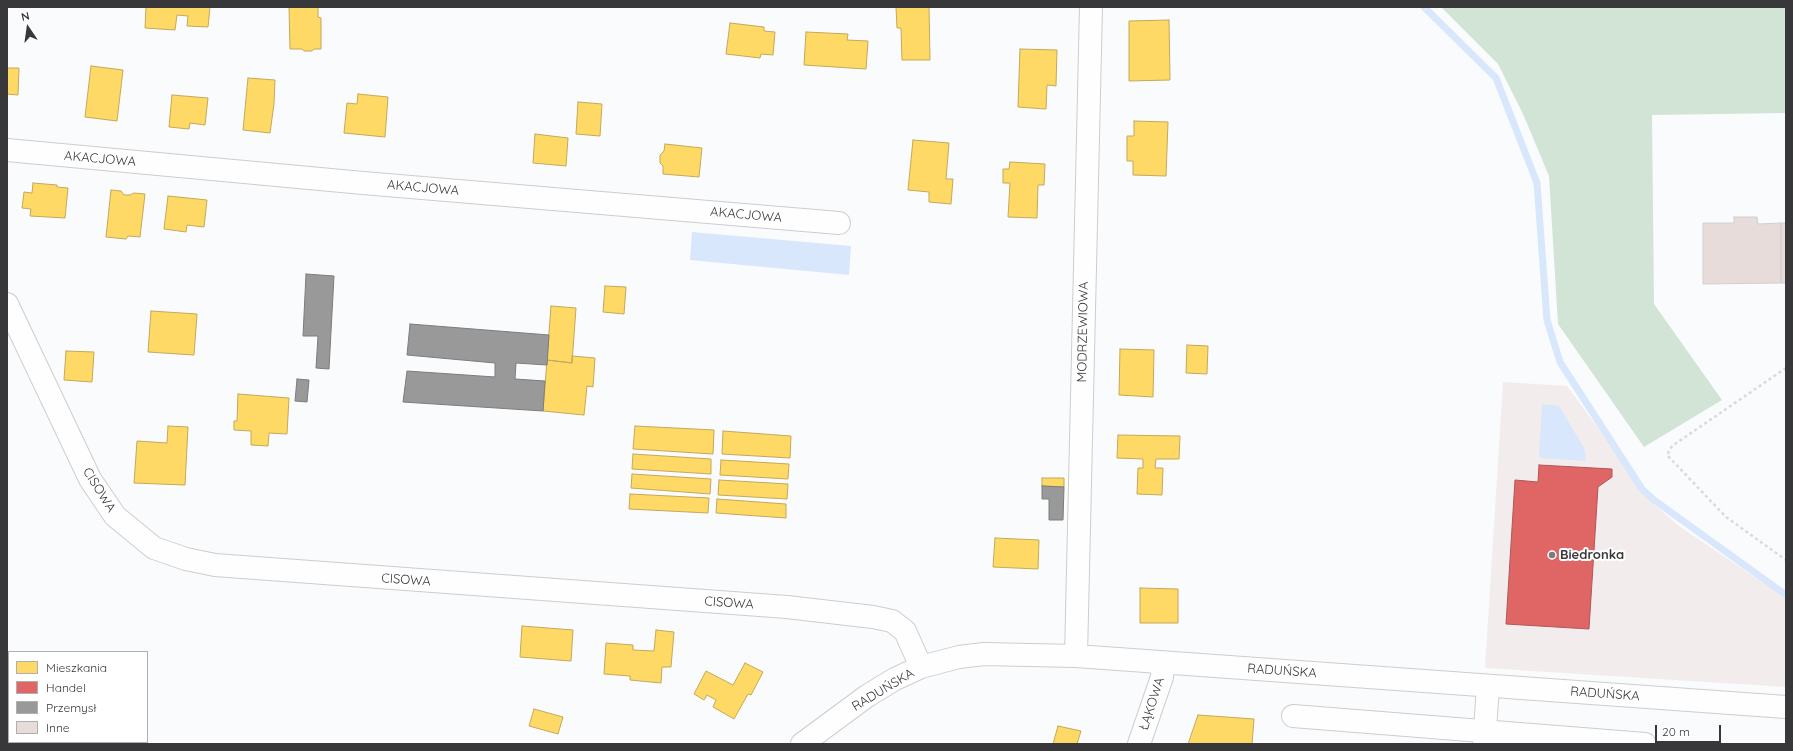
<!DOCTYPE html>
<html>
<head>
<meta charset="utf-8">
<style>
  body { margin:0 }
  #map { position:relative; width:1793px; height:751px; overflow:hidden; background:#fafbfd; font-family:Quicksand,sans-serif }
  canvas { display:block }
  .frame { position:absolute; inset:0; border:8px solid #38383b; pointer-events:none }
  .legend { position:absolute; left:8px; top:651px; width:140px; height:92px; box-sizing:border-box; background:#fff; border:1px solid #afafb1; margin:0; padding:5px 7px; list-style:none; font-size:12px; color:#38383b }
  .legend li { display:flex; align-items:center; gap:8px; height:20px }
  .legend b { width:20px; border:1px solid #afafb1 }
  .north { position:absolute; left:8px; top:8px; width:40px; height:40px; -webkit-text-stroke:3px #fff; paint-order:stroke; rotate:347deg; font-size:11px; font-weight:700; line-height:16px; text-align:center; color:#38383b }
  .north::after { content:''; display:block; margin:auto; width:14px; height:18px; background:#38383b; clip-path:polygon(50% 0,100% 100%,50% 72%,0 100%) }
  .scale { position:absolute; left:1655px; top:725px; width:66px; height:18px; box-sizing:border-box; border:2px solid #38383b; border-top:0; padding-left:5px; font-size:12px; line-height:14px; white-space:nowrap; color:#38383b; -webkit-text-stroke:3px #fff; paint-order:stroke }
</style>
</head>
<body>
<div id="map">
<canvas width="1793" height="751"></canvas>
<div class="frame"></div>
<ul class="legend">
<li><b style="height:11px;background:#ffd966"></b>Mieszkania</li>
<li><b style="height:11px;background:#e06666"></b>Handel</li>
<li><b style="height:11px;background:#999"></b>Przemysł</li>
<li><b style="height:11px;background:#e7dcd9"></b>Inne</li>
</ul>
<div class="north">N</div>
<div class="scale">20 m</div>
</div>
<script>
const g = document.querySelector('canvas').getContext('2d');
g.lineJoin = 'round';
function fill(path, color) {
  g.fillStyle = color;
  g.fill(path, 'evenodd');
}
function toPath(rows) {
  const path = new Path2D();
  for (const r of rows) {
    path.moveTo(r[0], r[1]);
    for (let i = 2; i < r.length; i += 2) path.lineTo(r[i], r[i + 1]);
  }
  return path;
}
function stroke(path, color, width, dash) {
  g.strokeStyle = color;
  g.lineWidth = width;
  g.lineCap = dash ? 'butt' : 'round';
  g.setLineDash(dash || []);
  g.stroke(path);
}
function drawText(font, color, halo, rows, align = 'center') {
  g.font = font + ' Quicksand,sans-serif';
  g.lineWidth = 4;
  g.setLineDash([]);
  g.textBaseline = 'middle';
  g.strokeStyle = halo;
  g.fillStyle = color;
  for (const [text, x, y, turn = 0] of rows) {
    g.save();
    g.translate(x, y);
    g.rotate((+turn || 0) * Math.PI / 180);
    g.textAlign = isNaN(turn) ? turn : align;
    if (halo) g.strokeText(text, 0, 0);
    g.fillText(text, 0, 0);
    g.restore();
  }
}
const commercial = toPath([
  [1503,382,1567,386,1655,505,1679,526,1786,598,1786,687,1485,668]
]);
const green = toPath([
  [1441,7,1786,7,1786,113,1652,115,1654,304,1722,400,1644,447,1558,324,1549,176,1523,114,1498,64]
]);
const water = toPath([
  [692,232,851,246,849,275,690,260],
  [1542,404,1559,406,1584,448,1586,461,1539,458]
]);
const homes = toPath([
  [146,7,210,7,208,27,187,26,188,16,177,15,175,30,145,28,146,7],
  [289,7,318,7,318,17,321,18,321,49,314,49,312,51,304,51,302,49,290,49,289,7],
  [896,7,929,7,930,60,902,60,901,28,897,28,896,7],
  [1169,20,1170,80,1129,81,1129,21,1169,20],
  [730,23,764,27,764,31,775,32,773,55,761,54,760,58,726,54,730,23],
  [806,32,848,34,847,40,868,41,866,69,804,65,806,32],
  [1020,49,1057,50,1056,86,1047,85,1046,109,1018,107,1020,49],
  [91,66,123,70,117,121,85,117,91,66],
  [7,68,19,68,18,95,7,94,7,68],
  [248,78,275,80,274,104,270,133,243,130,248,78],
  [358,94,388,97,385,137,344,133,347,103,357,104,358,94],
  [172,95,208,98,205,125,190,123,189,129,169,127,172,95],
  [578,102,602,104,600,136,576,134,578,102],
  [1134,121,1168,122,1166,176,1133,175,1133,161,1127,161,1127,136,1134,136,1134,121],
  [535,134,568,138,566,166,533,163,535,134],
  [913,140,949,143,946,179,953,179,951,204,929,202,929,192,908,190,913,140],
  [665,144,702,148,699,177,663,174,663,166,660,163,660,155,664,151,665,144],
  [1010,162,1045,164,1044,185,1038,185,1037,218,1008,217,1010,183,1003,183,1003,169,1009,169,1010,162],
  [33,183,57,185,57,187,68,188,65,218,30,216,31,209,22,208,24,192,32,193,33,183],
  [111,190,121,191,124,195,130,195,134,193,145,194,140,237,128,236,126,239,106,237,111,190],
  [168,196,207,200,204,227,187,225,186,232,164,229,168,196],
  [605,286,626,287,624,314,603,312,605,286],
  [551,306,576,308,572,363,547,360,551,306],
  [151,311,197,314,194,355,148,352,151,311],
  [1187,345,1208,346,1207,374,1186,373,1187,345],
  [1120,349,1154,350,1153,397,1119,395,1120,349],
  [66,351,94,352,92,382,64,380,66,351],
  [572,356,595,358,593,387,587,386,584,415,543,411,547,360,572,363,572,356],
  [238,394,289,398,287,434,269,433,268,446,251,445,251,431,234,430,234,421,237,421,238,394],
  [168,426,188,427,185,485,134,483,137,441,167,443,168,426],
  [635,426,714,430,713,454,633,449,635,426],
  [723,431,791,436,790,458,722,454,723,431],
  [1118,435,1180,436,1179,459,1156,459,1155,468,1163,468,1162,495,1137,494,1138,468,1143,468,1143,459,1117,458,1118,435],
  [633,454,711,459,711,474,632,469,633,454],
  [721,460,789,464,788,479,720,475,721,460],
  [632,474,711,479,710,494,631,488,632,474],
  [1042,478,1064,478,1064,487,1042,486,1042,478],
  [719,480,788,484,787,499,718,495,719,480],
  [630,494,709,498,708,513,629,509,630,494],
  [717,499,786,504,786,518,716,513,717,499],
  [995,538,1039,540,1038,569,993,567,995,538],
  [1140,588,1178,589,1178,623,1140,623,1140,588],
  [522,626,573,630,571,661,520,657,522,626],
  [656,630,674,632,671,667,662,667,661,683,630,680,630,676,604,674,606,643,633,645,633,650,654,651,656,630],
  [745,663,763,672,751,695,748,694,734,719,713,707,716,700,707,695,704,700,694,694,706,671,733,685,745,663],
  [534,709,563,717,558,734,529,726,534,709],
  [1198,715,1254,719,1252,744,1188,744,1198,715],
  [1058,726,1081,731,1077,744,1053,744,1058,726]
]);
const shops = toPath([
  [1539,465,1612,469,1612,477,1598,487,1589,629,1506,624,1515,480,1538,482,1539,465]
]);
const industry = toPath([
  [306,274,334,276,329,369,316,368,318,336,303,336,306,274],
  [410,324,549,335,547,365,516,363,515,379,545,381,543,411,403,402,407,371,495,377,495,363,407,355,410,324],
  [297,379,309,380,307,402,295,401,297,379],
  [1042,486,1064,487,1063,520,1049,520,1049,499,1042,499,1042,486]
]);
const stream = toPath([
  [1424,7,1496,78,1537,183,1547,320,1560,362,1642,489,1654,500,1786,595]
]);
const building = toPath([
  [1734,217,1757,217,1758,224,1781,223,1781,283,1703,284,1703,223,1734,223,1734,217],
  [1781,223,1786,223,1786,283,1781,283,1781,223]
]);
const path = toPath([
  [1786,368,1672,446,1667,455,1726,517,1786,560]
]);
const minor = toPath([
  [7,150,363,183,839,223],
  [7,304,90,479,115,516,154,548,186,559,215,565,787,607,873,617,892,621,905,631,921,667],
  [1076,656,1091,7],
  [1293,716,1645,744],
  [802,744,867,696,895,679,921,667,959,657,984,654,1076,656,1786,707],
  [1139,744,1162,677,1163,663],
  [1484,744,1488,686]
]);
const highway = toPath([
  [7,725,9,729]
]);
const markers = [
  [1552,555,4,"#7c7c7f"]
];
const streetNames = [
  ["AKACJOWA",100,159,5],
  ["AKACJOWA",423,188,5],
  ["AKACJOWA",746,215,5],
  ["MODRZEWIOWA",1083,332,-89],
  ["CISOWA",99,490,58],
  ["CISOWA",406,580,4],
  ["CISOWA",729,603,4],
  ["RADUŃSKA",1282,671,4],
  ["RADUŃSKA",883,690,-31],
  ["RADUŃSKA",1605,694,4],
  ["ŁĄKOWA",1152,704,-72]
];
const poiNames = [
  ["Biedronka",1560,555]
];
fill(commercial, '#f3eced');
fill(green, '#d1e4d6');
fill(water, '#d8e7fc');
fill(homes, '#ffd966');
stroke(homes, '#c3a959', 1);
fill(shops, '#e06666');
stroke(shops, '#ae5859', 1);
fill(industry, '#999');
stroke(industry, '#7c7c7d', 1);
stroke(stream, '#d8e7fc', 7);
fill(building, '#e7dcd9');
stroke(building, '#d1d0d0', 1);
stroke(minor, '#cdcdd0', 24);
stroke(highway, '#d6d6d7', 24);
stroke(path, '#dadadb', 2.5, [3, 3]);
stroke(minor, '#fefeff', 22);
stroke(highway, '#f2e7e9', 22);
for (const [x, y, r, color] of markers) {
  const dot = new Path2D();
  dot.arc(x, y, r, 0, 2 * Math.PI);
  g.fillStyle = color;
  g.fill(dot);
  stroke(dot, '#fff', 1.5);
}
drawText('13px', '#38383b', '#fff', streetNames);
drawText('bold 13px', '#38383b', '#fff', poiNames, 'left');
</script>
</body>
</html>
